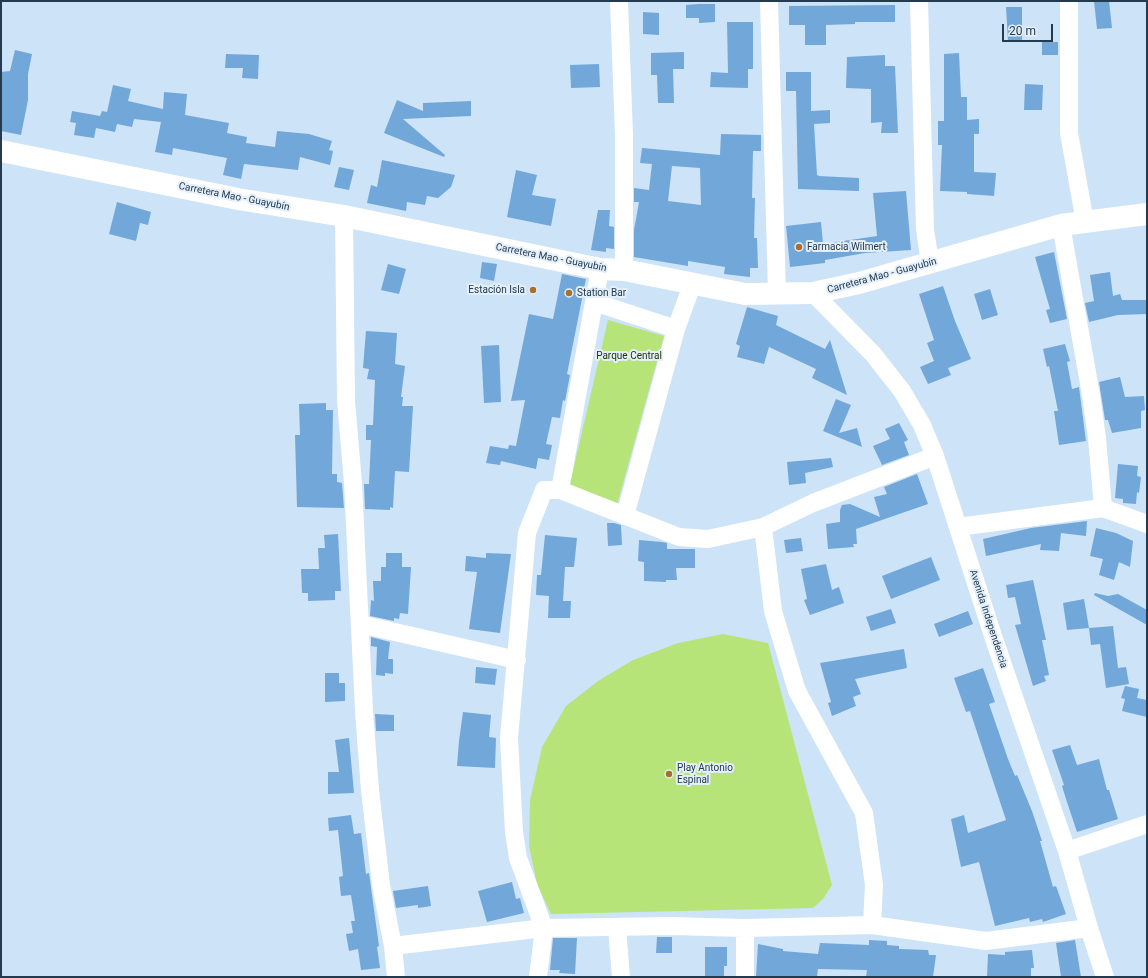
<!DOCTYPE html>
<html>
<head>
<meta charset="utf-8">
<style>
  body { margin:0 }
  #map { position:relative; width:1148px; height:978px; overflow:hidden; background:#cde3f8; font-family:Roboto,sans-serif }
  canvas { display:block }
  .frame { position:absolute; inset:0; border:2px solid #233a4f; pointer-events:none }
  .scale { position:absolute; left:1002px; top:24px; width:51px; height:18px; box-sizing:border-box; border:2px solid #233a4f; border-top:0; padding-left:5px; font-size:12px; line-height:14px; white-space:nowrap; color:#233a4f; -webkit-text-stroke:3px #e4effa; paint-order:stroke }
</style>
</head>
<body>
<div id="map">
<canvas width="1148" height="978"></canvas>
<div class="frame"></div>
<div class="scale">20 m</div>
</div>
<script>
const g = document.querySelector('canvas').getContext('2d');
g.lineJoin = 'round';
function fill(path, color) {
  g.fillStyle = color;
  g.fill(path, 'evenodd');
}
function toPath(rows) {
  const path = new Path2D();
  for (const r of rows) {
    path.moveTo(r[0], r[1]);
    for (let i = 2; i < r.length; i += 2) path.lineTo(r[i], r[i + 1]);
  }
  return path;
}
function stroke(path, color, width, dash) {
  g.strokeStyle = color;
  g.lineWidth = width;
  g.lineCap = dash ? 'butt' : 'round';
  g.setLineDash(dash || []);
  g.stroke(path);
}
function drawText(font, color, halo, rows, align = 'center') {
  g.font = font + ' Roboto,sans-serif';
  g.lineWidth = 4;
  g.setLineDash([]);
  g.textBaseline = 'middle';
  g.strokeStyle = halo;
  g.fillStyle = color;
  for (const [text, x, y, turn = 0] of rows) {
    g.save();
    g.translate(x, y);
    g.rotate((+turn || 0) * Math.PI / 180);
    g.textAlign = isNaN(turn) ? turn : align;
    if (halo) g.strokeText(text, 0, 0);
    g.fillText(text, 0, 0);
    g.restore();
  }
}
const green = toPath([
  [608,320,664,336,617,505,569,488],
  [723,634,768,643,832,885,823,899,813,908,551,914,537,884,529,846,530,800,542,747,566,706,598,681,633,660,678,643]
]);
const building = toPath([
  [1094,1,1109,1,1112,28,1097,29],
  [699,4,715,4,715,22,699,23,699,18,686,18,686,5],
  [895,5,895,22,855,22,855,24,826,25,826,45,805,45,805,25,789,25,789,6],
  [1006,7,1022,7,1022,40,1008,41],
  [643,12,659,13,659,35,643,34],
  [727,22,753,22,753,69,748,69,748,88,710,87,711,72,728,73],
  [1042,42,1058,42,1058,55,1042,55],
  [15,50,32,54,28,74,28,100,21,135,1,131,1,72,10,71],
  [684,52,684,69,673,69,674,103,658,103,657,75,651,75,651,53],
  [959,53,961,97,967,97,967,120,979,119,979,134,974,134,974,172,996,173,994,196,967,194,967,192,940,191,942,145,938,145,938,121,944,121,944,54],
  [226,54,259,55,258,79,242,78,243,68,225,68],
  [885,55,885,66,895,66,898,133,881,133,882,122,871,123,871,89,846,88,847,57],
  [599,64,600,87,571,88,570,65],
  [786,72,811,72,811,111,830,110,830,123,814,124,817,175,819,176,859,178,859,191,798,189,796,91,786,91],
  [1025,84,1043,85,1042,110,1024,110],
  [113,85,131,89,128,101,163,109,164,92,187,94,185,115,229,123,227,133,247,137,246,143,275,147,277,131,309,134,332,141,329,150,333,151,330,165,300,157,298,170,244,164,241,179,223,175,227,158,173,148,172,155,155,152,161,122,134,119,132,127,117,124,115,132,96,128,94,138,74,135,76,123,70,122,72,111,100,116,102,111,107,112],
  [397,100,423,111,423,103,471,101,471,116,403,119,445,155,444,157,384,133],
  [721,134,761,135,761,151,753,151,752,198,755,198,754,238,757,238,758,268,750,268,750,277,724,274,725,267,688,261,688,266,634,257,634,230,639,202,634,202,634,188,649,190,652,164,640,163,642,148,720,155],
  [672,166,700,168,701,205,668,201],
  [382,160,455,175,451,187,438,198,427,196,425,205,407,202,406,211,367,203,371,185,377,187],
  [339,167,354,170,349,190,334,187],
  [516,170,537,175,532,195,556,199,551,226,507,217],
  [906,191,911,250,865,253,825,260,825,263,790,267,786,226,821,222,823,244,877,236,873,193],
  [117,202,151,212,148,225,140,223,136,241,109,234],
  [598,210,610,210,609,226,614,227,614,249,606,248,606,252,591,250],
  [1054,252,1067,319,1050,323,1046,310,1050,309,1035,257],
  [482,262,497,264,494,281,480,278],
  [388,264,406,269,399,294,381,290],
  [1110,272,1113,296,1120,294,1122,300,1147,300,1147,314,1118,315,1089,322,1085,303,1094,301,1090,275],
  [562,274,586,279,567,374,570,375,565,401,563,400,560,418,552,417,546,444,552,445,549,460,538,458,536,469,501,461,500,465,486,463,490,446,508,449,509,445,516,446,525,400,511,401,529,314,553,319],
  [943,286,955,321,971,359,948,368,951,375,928,384,920,367,934,361,927,343,934,340,919,294],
  [990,289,998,315,982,320,974,294],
  [747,307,778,316,776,325,825,349,830,340,847,395,812,378,816,369,769,347,764,364,737,357,740,346,736,344],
  [366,331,397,333,395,364,405,366,401,397,403,397,402,406,413,406,409,472,395,471,393,508,390,507,390,510,365,509,364,484,369,484,371,440,366,440,366,425,373,425,375,380,367,379,369,369,363,368],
  [1065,344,1070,361,1067,362,1072,389,1079,387,1086,441,1059,445,1054,411,1058,411,1049,366,1047,367,1043,349],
  [499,345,501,402,484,403,481,346],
  [1120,377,1125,397,1144,396,1145,410,1141,411,1141,428,1112,433,1108,420,1105,420,1099,382],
  [836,399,851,405,839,433,857,428,862,447,823,431],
  [326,403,326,410,333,410,332,474,337,474,337,482,342,483,344,508,297,507,295,435,300,435,299,404],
  [899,423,908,440,904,442,909,455,882,465,873,446,890,439,885,429],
  [831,458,833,467,805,473,806,483,789,485,787,462],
  [1118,464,1138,466,1137,476,1141,477,1139,493,1137,492,1136,504,1123,503,1123,499,1115,498],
  [917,474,928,504,856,529,857,544,853,544,854,547,828,549,826,524,840,522,840,510,842,505,850,504,880,517,874,497,887,494,884,487],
  [1087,521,1086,536,1061,533,1059,551,1040,550,1041,544,986,556,983,539,1031,528],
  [607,523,614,523,621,525,622,545,608,546],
  [1096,528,1116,533,1133,541,1130,567,1119,562,1114,580,1099,575,1103,559,1090,556],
  [338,534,341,591,335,591,335,600,308,601,308,593,302,593,301,569,319,569,318,548,325,548,324,535],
  [545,535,577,538,574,567,565,567,563,601,571,601,570,618,548,618,549,596,536,595,537,575,541,575],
  [801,538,803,551,786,553,784,540],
  [639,540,662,542,667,543,667,549,695,549,695,568,676,568,677,580,666,580,666,582,644,581,644,562,638,561],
  [386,553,402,553,402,567,411,567,408,614,400,613,399,619,394,618,394,621,370,616,371,600,374,601,373,581,381,581,381,567,386,567],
  [486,553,511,554,500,633,469,629,477,572,465,571,466,556,486,558],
  [931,557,940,580,891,599,882,576],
  [826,564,832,590,839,587,844,603,810,615,804,600,807,599,801,569],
  [1033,580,1046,640,1042,640,1049,675,1044,676,1046,681,1033,686,1015,625,1021,624,1015,597,1008,598,1006,585],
  [1095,593,1108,596,1118,594,1147,610,1147,625,1094,595],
  [1084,599,1089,628,1067,630,1063,603],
  [891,609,896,623,871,631,866,617],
  [968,611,973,624,939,637,934,624],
  [1113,626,1118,668,1126,667,1129,684,1106,688,1100,644,1091,645,1089,628],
  [371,637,390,642,388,659,393,659,393,674,385,673,385,676,376,675,377,647,371,646],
  [904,649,907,668,855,679,861,694,853,697,856,706,832,716,828,703,831,702,820,663],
  [476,667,497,669,495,685,475,683],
  [983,668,995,702,989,704,1008,759,1015,776,1017,775,1032,811,1042,841,1040,841,1053,887,1056,886,1066,914,1043,922,1042,919,1030,922,1029,918,995,926,979,862,961,867,951,819,964,815,968,833,1006,820,970,711,966,712,954,678],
  [325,673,339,673,339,683,345,683,345,701,325,702],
  [1125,686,1139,689,1137,698,1147,700,1147,717,1122,711,1125,699,1121,698],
  [463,712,491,715,489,737,496,738,495,768,457,766,459,741],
  [375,714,394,715,394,731,376,731],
  [349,738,354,793,328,794,328,772,339,772,335,740],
  [1070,745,1077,765,1099,759,1107,790,1109,790,1118,819,1077,832,1066,799,1062,786,1064,785,1052,750],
  [351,815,354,834,361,833,366,874,369,873,379,946,377,947,380,968,361,970,358,949,349,951,346,934,353,933,351,921,355,921,351,895,341,896,339,877,343,876,338,830,329,831,328,818],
  [512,882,516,899,520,898,524,913,487,922,478,891],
  [428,886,431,906,418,908,418,905,396,908,393,891],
  [657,937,672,937,672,953,656,953],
  [553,938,577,938,575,974,559,973,560,970,550,970],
  [869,940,887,941,887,945,899,946,899,949,928,950,929,955,936,955,933,977,866,977,867,970,818,969,817,977,756,977,758,944,783,949,783,951,818,954,820,943,869,945],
  [1075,940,1081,977,1061,977,1056,943],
  [705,947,727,947,727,966,724,966,724,977,705,977],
  [1032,950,1034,968,1031,968,1031,977,987,977,988,954,1005,955,1005,952]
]);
const minor = toPath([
  [619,1,624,135,624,270],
  [769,1,777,293],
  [919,1,925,229,930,263],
  [1069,1,1069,133,1085,222],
  [344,216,346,401,353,483,364,711,370,790,381,885,393,946,396,977],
  [1061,225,1091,395,1097,438,1103,508],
  [813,293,873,354,902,391,922,425,935,456,994,639,1067,851,1089,928,1105,977],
  [594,302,676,329],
  [560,490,600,269],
  [625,516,676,329,692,285],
  [763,527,773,611,797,691,864,813,874,885,872,925],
  [958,527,1103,508,1147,524],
  [360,624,517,660],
  [1067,851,1147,824],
  [617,928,621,977],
  [393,946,544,928,672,926,745,928,872,925,986,941,1089,928],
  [538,977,544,928,518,858,514,832,509,738,527,533,544,490,560,490,679,537,708,539,763,527,813,503,935,456],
  [745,977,745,928]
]);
const major = toPath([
  [1,151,238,199,344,216,600,269,624,270,745,294,813,293,859,283,1061,225,1147,214]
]);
const markers = [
  [799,247,4,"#a7702c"],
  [533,290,4,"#a7702c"],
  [569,293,4,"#a7702c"],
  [669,774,4,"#a7702c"]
];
const streetNames = [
  ["Carretera Mao - Guayubín",234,197,11],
  ["Carretera Mao - Guayubín",551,258,11],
  ["Carretera Mao - Guayubín",882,276,-15],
  ["Avenida Independencia",988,619,72]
];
const poiNames = [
  ["Farmacia Wilmert",807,247],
  ["Estación Isla",525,290,"right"],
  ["Station Bar",577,293],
  ["Play Antonio",677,768],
  ["Espinal",677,780]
];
const parkNames = [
  ["Parque Central",629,356]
];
fill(green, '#b6e479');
fill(building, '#72a7d9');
stroke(minor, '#fff', 18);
stroke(major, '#fff', 22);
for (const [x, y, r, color] of markers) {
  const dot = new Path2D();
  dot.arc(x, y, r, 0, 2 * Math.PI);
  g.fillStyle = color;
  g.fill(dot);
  stroke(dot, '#e4effa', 1.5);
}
drawText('10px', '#233a4f', '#e4effa', streetNames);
drawText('10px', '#233a4f', '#e4effa', poiNames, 'left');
drawText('10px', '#223404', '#e4effa', parkNames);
</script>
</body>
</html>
